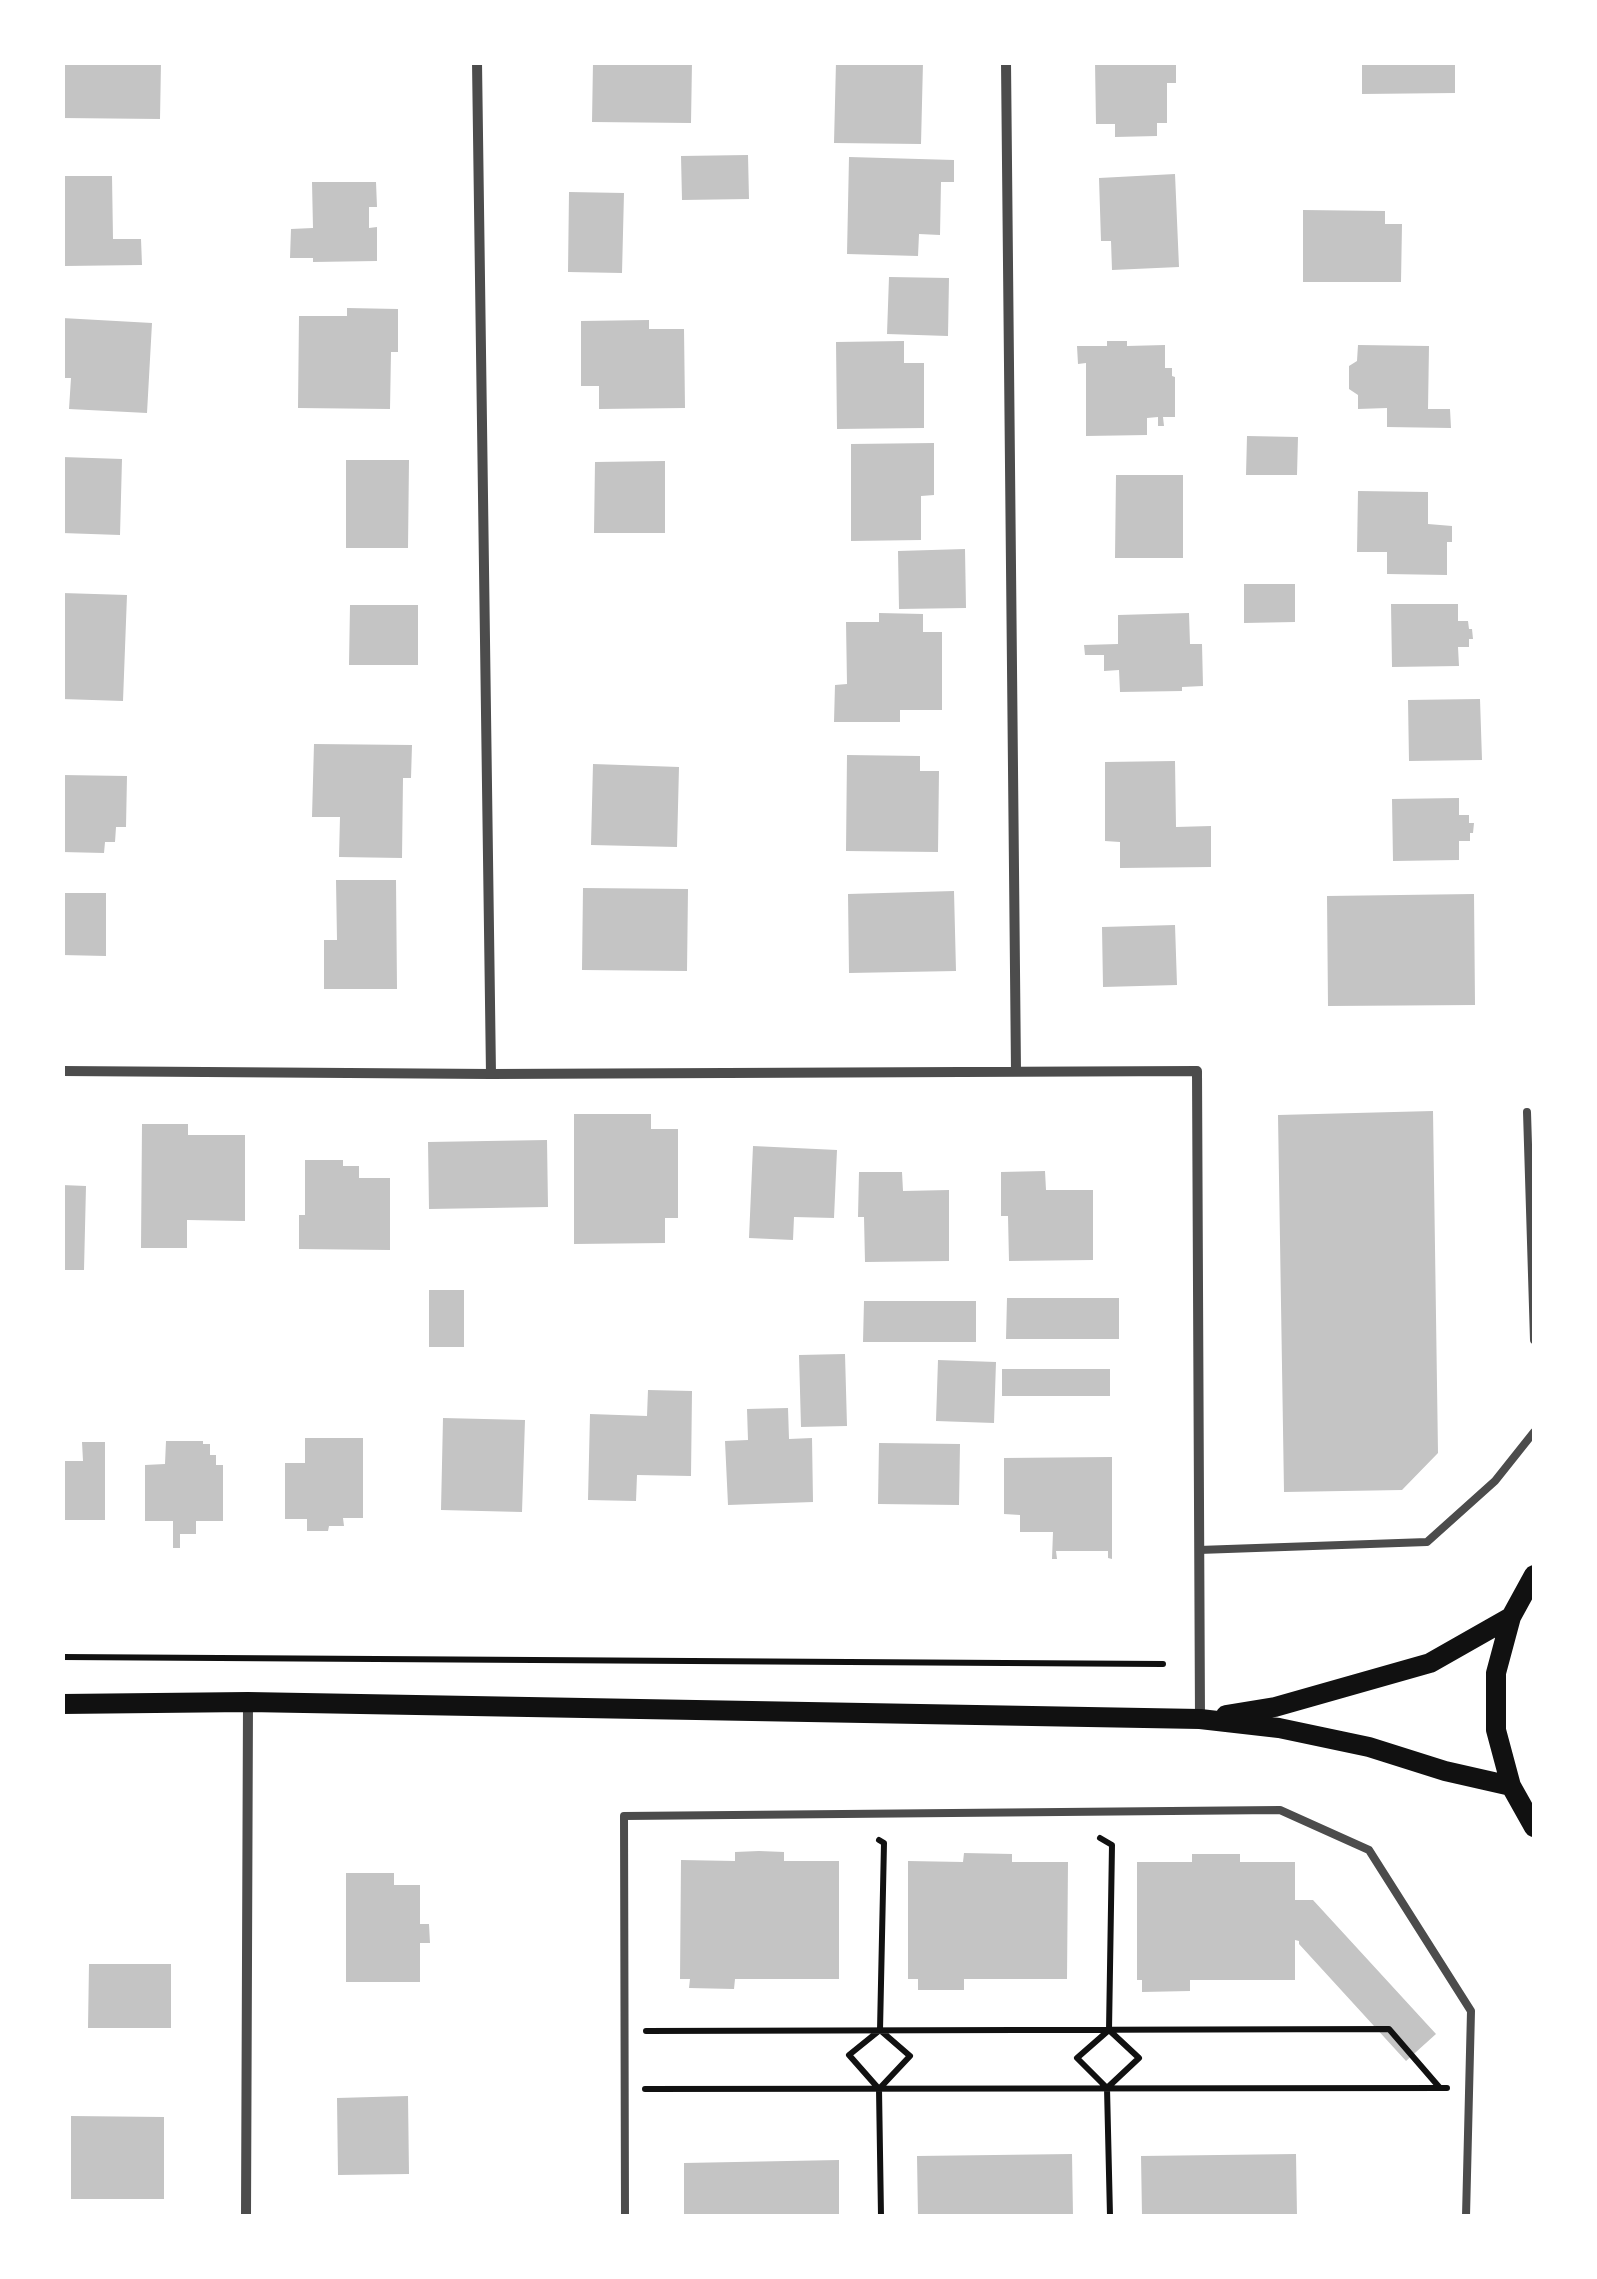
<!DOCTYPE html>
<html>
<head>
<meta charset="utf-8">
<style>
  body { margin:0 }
  #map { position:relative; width:1597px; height:2279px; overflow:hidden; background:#fff; font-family:Lato,sans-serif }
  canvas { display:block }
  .frame { position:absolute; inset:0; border:65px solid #fff; pointer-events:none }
</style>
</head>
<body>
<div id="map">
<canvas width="1597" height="2279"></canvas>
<div class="frame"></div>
</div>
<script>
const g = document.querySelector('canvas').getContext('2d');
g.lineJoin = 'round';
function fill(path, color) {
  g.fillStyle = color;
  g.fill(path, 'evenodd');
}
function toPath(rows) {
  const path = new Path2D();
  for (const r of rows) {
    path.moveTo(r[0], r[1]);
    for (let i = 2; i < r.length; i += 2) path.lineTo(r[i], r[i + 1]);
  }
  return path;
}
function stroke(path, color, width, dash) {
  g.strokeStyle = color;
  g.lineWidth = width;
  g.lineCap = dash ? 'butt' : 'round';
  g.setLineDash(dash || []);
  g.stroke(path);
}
const building = toPath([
  [62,62,161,62,160,119,62,118],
  [593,62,692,62,691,123,592,122],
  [836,62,923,62,921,144,834,143],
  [1095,62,1176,62,1176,83,1167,83,1167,123,1157,123,1157,136,1115,137,1115,124,1096,124],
  [1362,62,1455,62,1455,93,1362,94],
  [748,155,749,199,682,200,681,156],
  [849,157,954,160,954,182,941,182,940,235,919,234,918,256,847,254],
  [1175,174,1179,267,1112,270,1111,241,1101,241,1099,178],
  [62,176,112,176,113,239,141,239,142,265,65,266,65,260,62,260],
  [312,182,376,182,377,207,369,207,369,228,377,227,377,261,313,262,313,258,290,258,291,229,313,228],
  [569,192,624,193,622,273,568,272],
  [1303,210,1385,211,1385,224,1402,224,1401,282,1303,282],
  [889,277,949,278,948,336,887,334],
  [347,308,398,309,398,352,391,352,390,409,298,408,299,316,347,316],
  [62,318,152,323,147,413,69,409,71,378,62,378],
  [649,320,649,329,684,329,685,408,599,409,599,386,581,386,581,321],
  [904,341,904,363,924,363,924,428,837,429,836,342],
  [1107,341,1127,341,1127,346,1165,345,1165,368,1172,368,1172,376,1175,377,1175,417,1163,417,1164,426,1158,426,1158,417,1147,418,1147,435,1086,436,1086,363,1078,364,1077,346,1107,346],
  [1358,345,1429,346,1428,409,1450,409,1451,428,1387,427,1387,408,1358,409,1358,395,1349,389,1349,366,1357,361],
  [1247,436,1298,437,1297,475,1246,475],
  [934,443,934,495,921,496,921,540,851,541,851,444],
  [62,457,122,459,120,535,62,533],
  [346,460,409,460,408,548,346,548],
  [665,461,665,533,594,533,595,462],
  [1116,475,1183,475,1183,558,1115,558],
  [1358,491,1428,492,1428,524,1452,526,1452,542,1447,542,1447,575,1387,574,1387,552,1357,552],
  [965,549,966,608,899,609,898,551],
  [1244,584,1295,584,1295,622,1244,623],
  [62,593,127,595,123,701,62,699],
  [1391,604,1458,604,1458,621,1468,621,1469,629,1472,629,1473,639,1469,639,1469,647,1458,647,1459,666,1392,667],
  [350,605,418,605,418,665,349,665],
  [879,613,923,614,923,632,942,632,942,710,900,710,900,722,834,722,835,685,847,684,846,622,879,622],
  [1189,613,1190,644,1202,644,1203,686,1182,687,1182,691,1120,692,1119,670,1104,671,1104,655,1085,655,1084,645,1118,644,1118,615],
  [1480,699,1482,760,1409,761,1408,700],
  [314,744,412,745,411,778,403,778,402,858,339,857,340,817,312,817],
  [847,755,920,756,920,771,939,771,938,852,846,851],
  [1175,761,1176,827,1211,826,1211,867,1120,868,1120,842,1105,841,1105,762],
  [593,764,679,767,677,847,591,845],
  [62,775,127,776,126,827,116,827,115,842,105,842,104,853,62,852],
  [1459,798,1459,815,1469,815,1469,823,1474,823,1473,833,1470,833,1470,841,1459,841,1459,860,1393,861,1392,799],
  [336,880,396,880,397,989,324,989,324,940,337,940],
  [583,888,688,889,687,971,582,970],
  [954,891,956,971,849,973,848,894],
  [62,893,106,893,106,956,62,955],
  [1474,894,1475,1005,1328,1006,1327,896],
  [1175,925,1177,985,1103,987,1102,927],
  [1433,1111,1438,1453,1402,1490,1284,1492,1278,1115],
  [574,1114,651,1114,651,1129,678,1129,678,1218,665,1218,665,1243,574,1244],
  [142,1124,188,1124,188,1135,245,1135,245,1221,187,1220,187,1248,141,1248],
  [547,1140,548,1207,429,1209,428,1142],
  [753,1146,837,1150,834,1218,794,1217,793,1240,749,1238],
  [305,1160,343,1160,343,1166,359,1166,359,1178,390,1178,390,1250,299,1249,299,1215,305,1215],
  [1045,1171,1046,1190,1093,1190,1093,1260,1009,1261,1008,1216,1001,1216,1001,1172],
  [859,1172,902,1172,903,1191,949,1190,949,1261,865,1262,864,1217,858,1217],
  [62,1185,86,1186,84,1270,62,1270],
  [429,1290,464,1290,464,1347,429,1347],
  [1007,1298,1119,1298,1119,1339,1006,1339],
  [864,1301,976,1301,976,1342,863,1342],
  [845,1354,847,1426,801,1427,799,1355],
  [938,1360,996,1362,994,1423,936,1421],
  [1002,1369,1110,1369,1110,1396,1002,1396],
  [648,1390,692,1391,691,1476,637,1475,636,1501,588,1500,590,1414,647,1416],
  [788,1408,789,1439,812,1438,813,1502,728,1505,725,1441,748,1440,747,1409],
  [443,1418,525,1420,522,1512,441,1510],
  [305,1438,363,1438,363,1518,343,1518,344,1526,329,1526,328,1531,307,1531,307,1519,285,1519,285,1463,305,1463],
  [166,1441,203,1441,203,1444,210,1444,210,1455,216,1455,216,1465,223,1465,223,1521,196,1521,196,1534,180,1534,180,1548,173,1548,173,1521,145,1521,145,1465,165,1464],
  [82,1442,105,1442,105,1520,62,1520,62,1461,83,1461],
  [879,1443,960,1444,959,1505,878,1504],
  [1112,1457,1112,1559,1108,1558,1108,1551,1056,1551,1057,1559,1052,1559,1053,1532,1020,1532,1020,1515,1004,1514,1004,1458],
  [759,1851,784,1852,784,1861,839,1861,839,1979,735,1979,734,1989,689,1988,690,1979,680,1979,681,1860,735,1861,735,1852],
  [964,1853,1012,1854,1012,1862,1068,1862,1067,1979,964,1979,964,1990,918,1990,918,1979,908,1979,908,1861,963,1862],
  [1192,1854,1240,1854,1240,1862,1295,1862,1295,1900,1313,1900,1436,2034,1406,2061,1299,1944,1299,1941,1295,1940,1295,1980,1190,1980,1190,1991,1142,1992,1142,1980,1137,1980,1137,1862,1192,1862],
  [346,1873,394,1873,394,1885,420,1885,420,1924,429,1924,430,1943,420,1943,420,1982,346,1982],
  [89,1964,171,1964,171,2028,88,2028],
  [408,2096,409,2174,338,2175,337,2098],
  [71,2116,164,2117,164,2199,71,2199],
  [1072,2154,1073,2216,918,2216,917,2156],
  [1296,2154,1297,2216,1142,2216,1141,2156],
  [839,2160,839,2216,684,2216,684,2163]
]);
const path = toPath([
  [62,1657,1163,1664],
  [1100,1838,1112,1845,1109,2030],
  [879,1840,884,1843,880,2030],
  [646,2031,1389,2029,1440,2088],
  [1107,2088,1139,2058,1109,2030,1077,2058,1107,2088,1110,2216],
  [645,2089,1447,2088],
  [879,2089,910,2056,880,2030,849,2055,879,2089,881,2216]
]);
const service = toPath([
  [1527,1112,1534,1340],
  [1199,1550,1427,1542,1495,1481,1534,1432],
  [625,2216,624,1816,1280,1810,1369,1850,1471,2011,1466,2216]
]);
const minor = toPath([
  [477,62,491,1074],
  [1006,62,1016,1071],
  [62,1071,491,1074,1197,1071,1200,1718],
  [246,2216,248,1702]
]);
const secondary = toPath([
  [1534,1575,1511,1617,1496,1673,1496,1730,1511,1786,1534,1827],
  [62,1704,248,1702,1200,1719,1279,1728,1369,1747,1445,1771,1511,1786],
  [1226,1715,1275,1707,1430,1663,1511,1617]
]);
fill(building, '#c4c4c4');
stroke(path, '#111', 6);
stroke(service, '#4c4c4c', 8);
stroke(minor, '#4c4c4c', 10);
stroke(secondary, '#111', 20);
</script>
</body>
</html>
